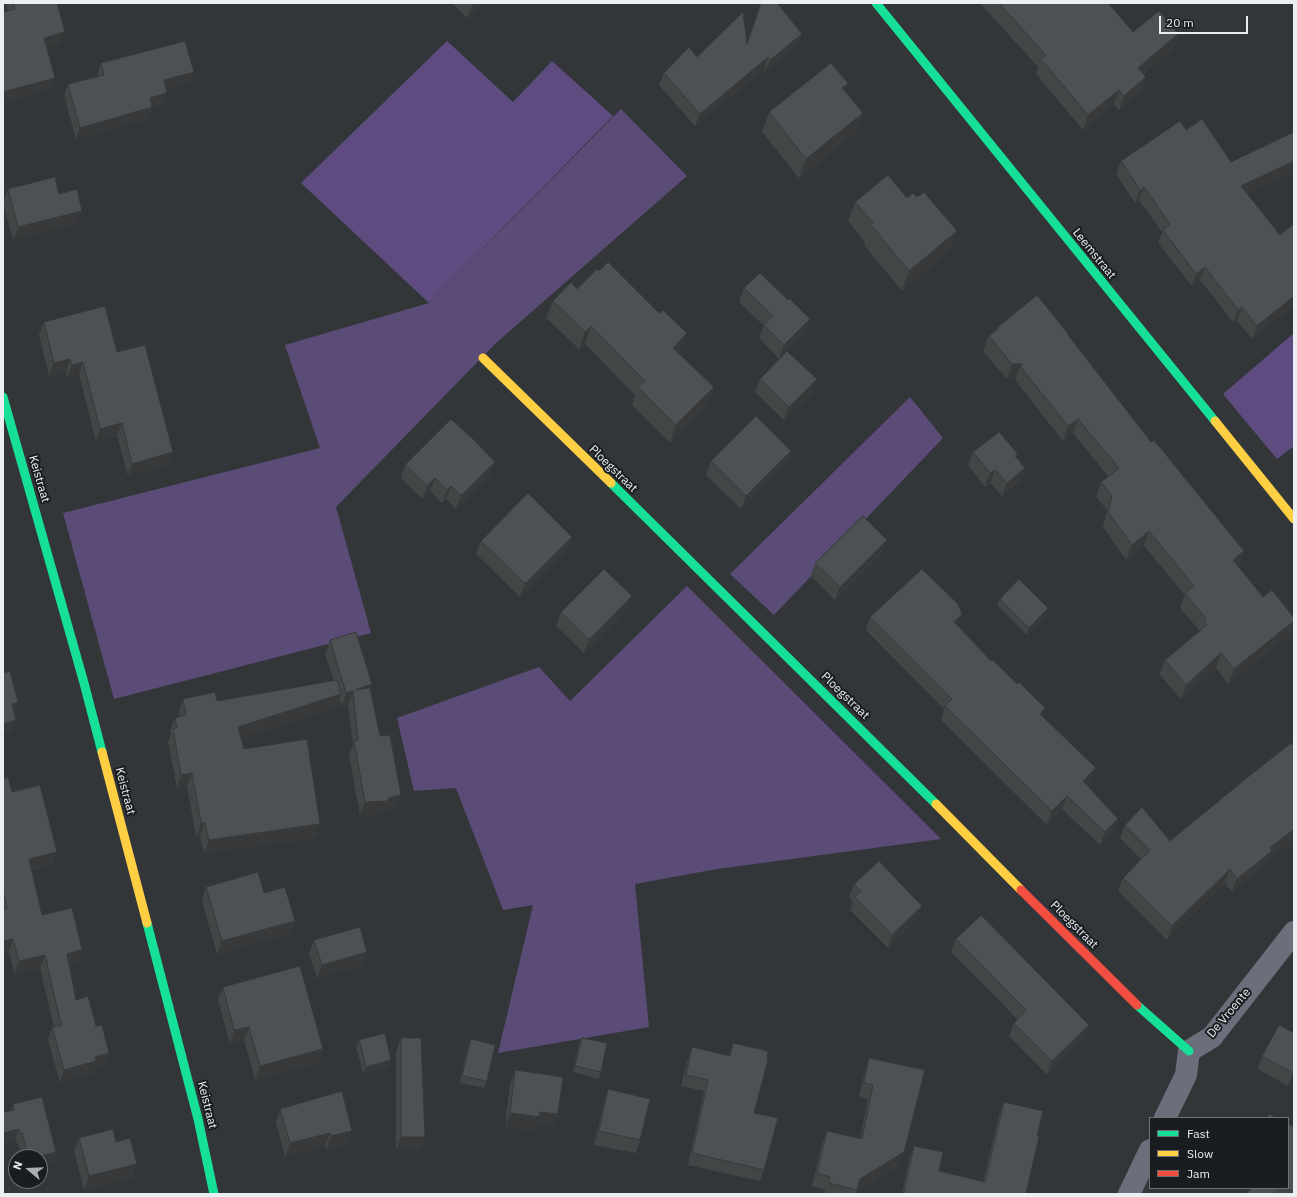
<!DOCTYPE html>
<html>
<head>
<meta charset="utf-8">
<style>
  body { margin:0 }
  #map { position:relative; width:1297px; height:1197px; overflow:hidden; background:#333639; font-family:"IBM Plex Sans",sans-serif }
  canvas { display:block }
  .frame { position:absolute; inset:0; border:4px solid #ebeff3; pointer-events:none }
  .legend { position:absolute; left:1149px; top:1117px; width:140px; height:72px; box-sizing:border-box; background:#1a1d20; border:1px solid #6e7174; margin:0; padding:5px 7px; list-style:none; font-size:12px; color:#ebeff3 }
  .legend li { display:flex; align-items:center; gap:8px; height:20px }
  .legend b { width:20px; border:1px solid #6e7174 }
  .north { position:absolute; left:8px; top:1149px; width:40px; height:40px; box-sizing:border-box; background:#1a1d20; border:1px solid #6e7174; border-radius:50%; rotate:289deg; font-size:11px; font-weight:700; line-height:16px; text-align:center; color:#ebeff3 }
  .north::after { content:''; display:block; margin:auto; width:14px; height:18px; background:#abaeb2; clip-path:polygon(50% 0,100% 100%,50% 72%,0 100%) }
  .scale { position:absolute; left:1159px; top:16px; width:89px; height:18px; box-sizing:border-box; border:2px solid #ebeff3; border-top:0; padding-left:5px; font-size:12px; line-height:14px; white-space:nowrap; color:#ebeff3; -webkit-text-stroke:3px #1a1d20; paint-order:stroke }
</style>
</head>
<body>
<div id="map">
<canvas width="1297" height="1197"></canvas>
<div class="frame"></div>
<ul class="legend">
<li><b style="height:5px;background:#16e098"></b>Fast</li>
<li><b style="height:5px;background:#ffcf43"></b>Slow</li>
<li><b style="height:5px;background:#f24e42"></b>Jam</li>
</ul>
<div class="north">N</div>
<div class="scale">20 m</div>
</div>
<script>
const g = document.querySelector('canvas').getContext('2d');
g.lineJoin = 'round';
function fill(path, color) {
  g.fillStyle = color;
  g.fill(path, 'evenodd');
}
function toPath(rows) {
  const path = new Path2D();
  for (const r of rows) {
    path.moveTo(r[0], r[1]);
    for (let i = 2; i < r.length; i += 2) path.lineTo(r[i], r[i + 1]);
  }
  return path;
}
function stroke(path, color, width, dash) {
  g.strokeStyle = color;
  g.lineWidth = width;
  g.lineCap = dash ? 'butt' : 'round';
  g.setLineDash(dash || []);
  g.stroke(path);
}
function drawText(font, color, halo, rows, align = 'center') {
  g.font = font + ' "IBM Plex Sans",sans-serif';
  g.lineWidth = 4;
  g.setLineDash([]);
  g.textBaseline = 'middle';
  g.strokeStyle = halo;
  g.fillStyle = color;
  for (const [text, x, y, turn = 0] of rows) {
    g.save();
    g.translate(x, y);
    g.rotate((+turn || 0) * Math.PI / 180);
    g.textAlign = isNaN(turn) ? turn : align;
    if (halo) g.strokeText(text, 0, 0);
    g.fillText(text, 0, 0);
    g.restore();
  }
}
const green = toPath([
  [621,109,687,176,496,343,336,507,371,633,114,699,63,513,320,448,285,345,429,303],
  [910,397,943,438,774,615,730,574],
  [687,586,941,839,717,869,635,884,649,1027,498,1053,533,905,503,910,456,788,414,791,397,718,539,667,570,701]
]);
const forest = toPath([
  [447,41,513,102,552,61,613,116,429,303,301,183],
  [1294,333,1294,446,1277,459,1223,394]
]);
const street = toPath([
  [1165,1118,1186,1075,1189,1051,1212,1037,1294,932],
  [1129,1194,1150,1150]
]);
const fast = toPath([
  [876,3,1215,421],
  [3,397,84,683,102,752],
  [611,483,936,804],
  [147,923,198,1119,214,1194],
  [1137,1005,1189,1051]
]);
const slow = toPath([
  [483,358,611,483],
  [1215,421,1294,519],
  [102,752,147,923],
  [936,804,1021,890]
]);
const jam = toPath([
  [1021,890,1137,1005]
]);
const wall = toPath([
  [6,3,57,3,65,32,60,44,47,48,55,78,50,90,8,11],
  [452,3,482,3,467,18],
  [980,3,1108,3,1133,32,1178,34,1172,49,1143,74,1146,77,1141,92,1119,110,1114,104,1083,130,1036,74,1038,67],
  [802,34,797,46,765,72,764,70,695,126,659,85,664,73,697,57,747,43],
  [101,63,194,72,189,83,166,89,167,93,163,104,152,107,148,119,76,139,64,96,68,84,98,76,97,75],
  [848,83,845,91,863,113,856,132,799,178,762,132,769,112],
  [1186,130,1231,162,1294,132,1294,172,1247,193,1280,235,1294,224,1294,305,1252,339,1237,320,1233,322,1200,280,1192,286,1158,243,1162,232,1139,200,1135,203,1116,174,1121,161],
  [8,189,59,194,77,224,13,240,3,202],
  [907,198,957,231,950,250,902,291,864,245,865,242,848,221,855,202],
  [744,288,788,300,810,319,805,332,787,351,812,393,784,420,755,392,760,379,779,359,759,338,764,326,739,302],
  [577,289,680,350,678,353,714,387,707,405,670,443,632,405,635,395,585,344,579,349,546,318,553,301],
  [44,322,117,352,173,452,169,465,128,476,117,436,96,441,79,374,67,377,66,372,49,376,39,334],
  [997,328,1069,335,1069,336,1151,442,1244,551,1239,565,1238,566,1263,597,1294,618,1294,624,1290,634,1228,684,1216,668,1181,699,1159,674,1165,660,1200,631,1180,608,1185,595,1144,546,1126,560,1103,527,1107,510,1096,497,1101,482,1108,476,1073,433,1063,441,1015,380,1016,378,1007,379,983,351,989,336,996,330],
  [791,451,787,464,741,509,706,475,711,461],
  [973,452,1016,457,1025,468,1021,481,1002,496,990,483,985,487,968,465],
  [405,465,490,476,456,509,446,499,442,503,430,491,422,499,401,478],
  [572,537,567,550,520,597,476,554,481,541],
  [887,540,882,553,835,600,811,576,815,563],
  [632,596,627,609,584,653,556,626,561,612],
  [1000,599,1046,615,1027,635,997,605],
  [962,614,958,625,1042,716,1091,781,1087,785,1114,832,1100,845,1062,809,1047,825,941,720,944,709,866,630,870,617],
  [330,640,372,684,370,689,380,736,396,808,385,811,384,814,360,815,349,755,353,745,348,704,342,706,339,699,336,708,241,738,244,749,320,824,316,838,204,853,200,836,196,837,187,786,177,788,168,742,171,734,170,731,175,718,179,717,179,712,183,699,217,701,334,681,325,654],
  [1294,747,1294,839,1269,859,1267,864,1232,892,1225,883,1167,940,1118,891,1123,878,1141,859,1120,838,1125,825,1170,841],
  [3,779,12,792,53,864,31,870,42,915,82,949,78,962,69,964,76,1000,96,1026,109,1053,105,1065,94,1068,92,1074,60,1082,48,1040,52,1027,54,1027,40,968,14,974,9,951,3,953],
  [854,884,917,919,888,948,850,910,853,902,849,897],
  [206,887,264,893,295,921,290,934,217,954,202,900],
  [956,939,1084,1038,1047,1075,1009,1036,1014,1023,1017,1019,951,952],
  [314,940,367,952,362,965,317,978,309,954],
  [223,987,323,1049,318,1063,255,1080,244,1040,230,1044,218,1000],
  [1294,1033,1294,1076,1288,1086,1258,1069,1262,1056],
  [401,1038,425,1137,420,1150,396,1150,396,1052],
  [582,1038,601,1072,598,1079,573,1072,579,1044],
  [471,1039,487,1081,484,1088,460,1083,468,1046],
  [359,1040,388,1067,363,1073,356,1047],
  [733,1043,754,1113,764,1170,760,1181,688,1165,704,1091,681,1086,688,1058,692,1047,729,1056],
  [869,1058,899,1165,857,1192,856,1194,825,1194,825,1190,812,1186,822,1144,827,1131,860,1139,868,1099,859,1096,865,1071],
  [515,1070,558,1114,554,1127,537,1125,535,1131,505,1127,510,1084],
  [608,1089,640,1140,636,1153,594,1145,604,1103],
  [342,1091,348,1144,326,1150,325,1146,285,1157,276,1122,280,1109],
  [1004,1102,1037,1136,1026,1193,1032,1194,902,1194,909,1160,914,1146,939,1171,983,1182,999,1115],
  [13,1104,56,1152,53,1163,40,1157,22,1157,18,1144,17,1144,15,1139,3,1143,3,1112,11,1111],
  [1294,1127,1294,1194,1247,1194,1251,1190,1252,1188,1288,1188],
  [79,1138,116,1142,132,1178,84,1190,74,1151]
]);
const shadedWall = toPath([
  [474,3,482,3,467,18,472,5],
  [65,32,60,44,40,50,44,38],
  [802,34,797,46,765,72,770,60],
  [1178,34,1172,49,1133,82,1138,68],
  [768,57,764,70,695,126,700,114],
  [194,72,189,83,160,91,164,80],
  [1146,77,1141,92,1119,110,1124,96],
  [55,78,50,90,3,103,3,92],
  [848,83,841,103,842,88],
  [1119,90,1114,104,1083,130,1088,115],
  [167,93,163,104,145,109,150,98],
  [152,107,148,119,76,139,80,128],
  [863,113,856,132,799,178,806,159],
  [1294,161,1294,172,1236,198,1241,186],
  [1144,187,1139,200,1135,203,1140,190],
  [82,211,77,224,13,240,18,227],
  [957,231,950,250,902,291,909,271],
  [1205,267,1200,280,1192,286,1196,274],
  [1294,296,1294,305,1252,339,1257,326],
  [1242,307,1237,320,1233,322,1238,310],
  [810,319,805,332,779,359,784,345],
  [591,326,585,344,579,349,585,332],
  [687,333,680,350,667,365,673,348],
  [70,359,66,372,49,376,54,363],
  [83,362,79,374,67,377,72,365],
  [1012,364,1023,364,1020,366,1016,378,1007,379],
  [817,379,812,393,784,420,789,407],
  [714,387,707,405,670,443,676,425],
  [1078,419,1073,433,1063,441,1068,426],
  [122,423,117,436,96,441,100,429],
  [791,451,787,464,741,509,746,496],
  [173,452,169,465,128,476,132,464],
  [495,462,490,476,456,509,461,496],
  [1025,468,1021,481,1002,496,1007,483],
  [995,470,990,483,985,487,990,473],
  [435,478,430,491,422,499,427,486],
  [451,486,446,499,442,503,447,490],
  [1149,531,1144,546,1126,560,1132,545],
  [572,537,567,550,520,597,525,584],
  [887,540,882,553,835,600,840,587],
  [1244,551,1239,565,1228,575,1233,560],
  [632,596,627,609,584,653,589,640],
  [1048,608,1046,615,1027,635,1029,628],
  [962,614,957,627,954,622],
  [1294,621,1294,624,1290,634,1228,684,1234,669],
  [1221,653,1216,668,1181,699,1186,685],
  [372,684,367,698,355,690],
  [353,691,348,704,342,706,346,693],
  [341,694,336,708,233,741,238,727],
  [18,702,14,714,12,704],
  [1045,708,1040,721,1040,714],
  [16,720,11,732,3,734,3,724],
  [1096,768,1091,781,1078,794,1083,781],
  [192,773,187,786,177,788,181,775],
  [401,795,396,808,385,811,384,814,360,815,365,802],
  [1067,796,1062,809,1047,825,1052,811],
  [1118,819,1114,832,1100,845,1105,832],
  [201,823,205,823,200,836,196,837],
  [320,824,316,838,204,853,209,840],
  [1294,829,1294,839,1269,859,1267,864,1232,892,1237,879,1270,848],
  [57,852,53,864,24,871,29,859],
  [1230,869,1225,883,1167,940,1172,926],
  [922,906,917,919,888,948,892,935],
  [295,921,290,934,217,954,222,941],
  [13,939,9,951,3,953,3,941],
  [82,949,78,962,63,966,67,954],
  [367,952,362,965,317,978,322,965],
  [45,955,40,968,14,974,19,961],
  [1089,1025,1084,1038,1047,1075,1052,1061],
  [249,1027,244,1040,230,1044,234,1030],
  [323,1049,318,1063,255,1080,260,1066],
  [109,1053,105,1065,94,1068,92,1074,60,1082,64,1070,95,1057],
  [391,1060,388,1067,363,1073,366,1067],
  [1294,1072,1294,1076,1288,1086],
  [540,1112,558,1114,554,1127,537,1125,535,1131,505,1127,510,1113],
  [19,1129,15,1139,3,1143,3,1133],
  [352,1131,348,1144,326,1150,331,1136],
  [330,1133,325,1146,285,1157,290,1143],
  [401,1137,425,1137,420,1150,396,1150],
  [56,1152,53,1163,40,1166,40,1157,37,1157],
  [904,1152,899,1165,857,1192,860,1179],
  [137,1164,132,1178,84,1190,89,1176]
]);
const building = toPath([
  [13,3,57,3,65,32,44,38,55,78,3,92,3,12,15,9,13,3],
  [761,3,777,3,802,34,770,60,768,57,700,114,664,73,689,47,697,57,743,12,747,44,761,3],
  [999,3,1108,3,1133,32,1159,11,1178,34,1138,68,1146,77,1124,96,1119,90,1088,115,1041,59,1046,55,999,3],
  [185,41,194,72,164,80,167,93,150,98,152,107,80,128,68,84,104,75,101,63,185,41],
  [831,63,848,83,842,88,863,113,806,159,769,112,831,63],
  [1202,119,1231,162,1294,132,1294,161,1241,186,1280,235,1294,224,1294,296,1257,326,1242,307,1238,310,1205,267,1196,274,1163,230,1170,224,1144,187,1140,190,1121,161,1180,121,1186,130,1202,119],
  [888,175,907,198,913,193,917,197,924,192,957,231,909,271,871,225,873,223,855,202,888,175],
  [55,177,59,194,77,189,82,211,18,227,8,189,55,177],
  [608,262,659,313,663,310,687,333,673,348,714,387,676,425,638,387,645,381,591,326,585,332,553,301,571,282,577,289,597,269,599,271,608,262],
  [760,273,788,300,790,299,810,319,784,345,764,325,773,316,744,288,760,273],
  [1037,295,1069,335,1068,335,1151,442,1154,440,1244,551,1233,560,1263,597,1272,590,1294,618,1294,621,1234,669,1221,653,1186,685,1165,660,1207,625,1204,621,1206,619,1185,593,1194,586,1149,531,1132,545,1108,512,1112,496,1101,482,1119,468,1078,419,1068,426,1020,366,1023,364,1012,364,989,336,998,329,997,328,1037,295],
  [105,306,117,352,145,345,173,452,132,464,122,423,100,429,83,362,72,365,70,359,54,363,44,322,105,306],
  [787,351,817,379,789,407,760,379,787,351],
  [756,416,791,451,746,496,711,461,756,416],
  [451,419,474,440,495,462,461,496,451,486,447,490,435,478,427,486,405,465,451,419],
  [999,432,1018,454,1015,456,1025,468,1007,483,995,470,990,473,973,452,999,432],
  [528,493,572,537,525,584,481,541,528,493],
  [863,516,887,540,840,587,815,563,863,516],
  [604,569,632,596,589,640,561,612,604,569],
  [922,569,958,604,962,614,954,622,991,661,993,660,1017,684,1019,682,1045,708,1040,714,1096,768,1083,781,1118,819,1105,832,1067,796,1052,811,945,706,952,699,870,617,922,569],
  [1019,579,1048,608,1029,628,1000,599,1019,579],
  [356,632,372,684,355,690,370,688,380,736,390,735,401,795,388,798,388,801,365,802,354,741,358,740,353,691,346,693,330,640,356,632],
  [10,671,18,702,12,704,16,720,3,724,3,673,10,671],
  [337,680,341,694,238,727,244,749,307,739,320,824,209,840,205,823,201,823,192,773,181,775,173,729,177,728,175,718,186,715,183,699,215,692,217,701,337,680],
  [1291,743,1294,747,1294,829,1270,848,1272,851,1237,879,1230,869,1172,926,1123,878,1150,850,1125,825,1142,807,1170,841,1248,777,1291,743],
  [8,777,12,792,40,785,57,852,29,859,42,915,72,908,82,949,67,954,76,1000,88,996,96,1026,102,1025,109,1053,95,1057,96,1061,64,1070,52,1027,62,1025,59,1016,45,955,19,961,13,939,3,941,3,910,7,908,3,890,3,779,8,777],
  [879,861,922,906,892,935,855,897,861,891,854,884,879,861],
  [258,872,264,893,285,887,295,921,222,941,206,887,258,872],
  [981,915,1089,1025,1052,1061,1014,1023,1026,1010,956,939,981,915],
  [360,927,367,952,322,965,314,940,360,927],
  [300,966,323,1049,260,1066,249,1027,234,1030,223,987,300,966],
  [1279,1025,1294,1033,1294,1072,1293,1073,1262,1056,1279,1025],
  [385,1033,391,1060,366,1067,359,1040,385,1033],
  [401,1038,421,1038,425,1137,401,1137,401,1038],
  [582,1038,607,1043,601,1072,575,1066,582,1038],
  [471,1039,495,1045,487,1081,462,1076,471,1039],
  [733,1043,768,1051,767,1059,768,1060,754,1113,778,1118,764,1170,692,1153,708,1080,686,1075,692,1047,730,1056,733,1043],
  [869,1058,925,1070,904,1152,860,1179,857,1190,829,1183,830,1177,817,1173,827,1131,862,1139,873,1085,864,1083,869,1058],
  [515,1070,563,1077,558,1114,540,1112,539,1117,510,1113,515,1070],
  [608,1089,650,1099,640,1140,599,1131,608,1089],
  [342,1091,352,1131,331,1136,330,1133,290,1143,280,1109,342,1091],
  [42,1097,56,1152,37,1157,29,1157,22,1133,21,1134,19,1129,3,1133,3,1112,14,1110,13,1104,42,1097],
  [1004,1102,1043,1111,1037,1136,1039,1137,1026,1193,1032,1194,906,1194,904,1193,914,1146,943,1152,939,1171,985,1182,1004,1102],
  [1269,1114,1277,1118,1267,1118,1269,1114],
  [1288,1124,1294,1127,1294,1192,1287,1188,1288,1188,1288,1124],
  [113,1129,116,1142,130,1138,137,1164,89,1176,79,1138,113,1129],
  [1252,1188,1278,1188,1275,1194,1247,1194,1249,1190,1251,1190,1252,1188]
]);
const streetNames = [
  ["Leemstraat",1094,254,51],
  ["Ploegstraat",613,469,44],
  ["Keistraat",39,479,74],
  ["Ploegstraat",845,696,44],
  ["Keistraat",125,791,75],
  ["Ploegstraat",1074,925,45],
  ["De Vroente",1229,1013,-50],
  ["Keistraat",207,1105,76]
];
fill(green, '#5a4c77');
fill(forest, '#5e4c80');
stroke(street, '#6b6f7b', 22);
stroke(fast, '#16e098', 9);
stroke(slow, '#ffcf43', 9);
stroke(jam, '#f24e42', 9);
fill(wall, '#434647');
fill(shadedWall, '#37393a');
fill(building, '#4e5153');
stroke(building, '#37393a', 1);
drawText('12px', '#ebeff3', '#1a1d20', streetNames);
</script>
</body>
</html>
